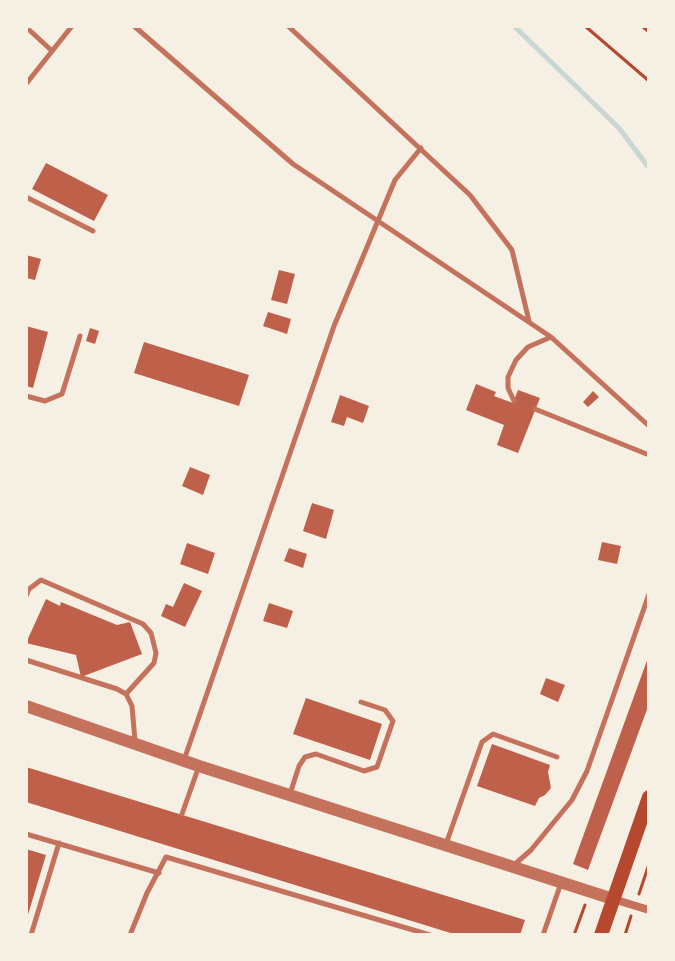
<!DOCTYPE html>
<html>
<head>
<meta charset="utf-8">
<style>
  body { margin:0 }
  #map { position:relative; width:675px; height:961px; overflow:hidden; background:#f6efe4; font-family:Raleway,sans-serif }
  canvas { display:block }
  .frame { position:absolute; inset:0; border:28px solid #f6efe4; pointer-events:none }
</style>
</head>
<body>
<div id="map">
<canvas width="675" height="961"></canvas>
<div class="frame"></div>
</div>
<script>
const g = document.querySelector('canvas').getContext('2d');
g.lineJoin = 'round';
function toPath(rows) {
  const path = new Path2D();
  for (const r of rows) {
    path.moveTo(r[0], r[1]);
    for (let i = 2; i < r.length; i += 2) path.lineTo(r[i], r[i + 1]);
  }
  return path;
}
function stroke(path, color, width, dash) {
  g.strokeStyle = color;
  g.lineWidth = width;
  g.lineCap = dash ? 'butt' : 'round';
  g.setLineDash(dash || []);
  g.stroke(path);
}
function fill(path, color) {
  g.fillStyle = color;
  g.fill(path, 'evenodd');
}
const stream = toPath([
  [514,26,619,128,649,168]
]);
const building = toPath([
  [46,163,108,195,94,221,32,189],
  [26,255,41,259,35,280,26,278],
  [279,270,295,274,287,304,271,300],
  [268,312,291,319,287,334,263,326],
  [26,326,48,332,33,388,26,386],
  [90,328,99,331,95,344,86,341],
  [144,342,249,375,239,406,134,373],
  [476,384,496,392,494,396,513,403,518,390,540,398,518,453,497,445,504,425,466,410],
  [593,391,599,397,588,407,583,402],
  [340,395,369,406,363,423,347,417,344,426,331,422],
  [190,467,210,475,203,495,182,486],
  [312,503,334,510,326,539,303,531],
  [602,542,621,546,617,564,598,560],
  [187,543,215,553,208,574,180,564],
  [289,548,307,554,303,568,284,561],
  [184,583,202,591,185,627,161,616,166,604,173,607],
  [46,599,60,606,61,602,117,625,130,622,142,654,81,677,76,655,26,643],
  [269,603,293,611,287,628,263,621],
  [649,655,649,704,588,870,573,864],
  [546,678,565,685,558,702,540,694],
  [306,698,382,724,370,760,293,734],
  [492,744,550,765,548,772,551,788,545,795,539,798,535,806,477,786],
  [26,767,525,920,520,935,457,935,26,802],
  [26,849,46,855,27,918,26,918]
]);
const path = toPath([
  [585,26,649,81],
  [642,26,649,32],
  [639,894,649,864],
  [574,935,585,905],
  [625,935,631,916]
]);
const service = toPath([
  [134,26,293,164,551,337,649,426],
  [288,26,470,195,512,250,529,321],
  [26,27,51,50],
  [26,84,72,26],
  [26,197,93,231],
  [26,396,45,401,62,394,80,336],
  [514,401,508,388,508,377,516,360,528,347,551,337],
  [535,409,649,455],
  [26,596,29,589,41,580,143,624,151,633,156,653,154,663,126,694],
  [26,660,117,689,126,694,132,706,135,741],
  [184,760,334,326,395,180,421,148],
  [290,794,299,766,305,757,316,754,364,771,377,767,393,721,385,710,361,702],
  [182,814,199,766],
  [26,834,159,873],
  [446,844,482,742,493,734,557,757],
  [515,864,531,850,572,800,587,771,649,594],
  [31,935,59,843],
  [130,935,147,893,166,857,430,935],
  [543,935,561,883]
]);
const minor = toPath([
  [613,899,649,910]
]);
const tertiary = toPath([
  [26,706,199,766,613,899]
]);
const secondary = toPath([
  [601,935,649,797]
]);
stroke(stream, '#c9d6d2', 5);
fill(building, '#bf614a');
stroke(path, '#b5482f', 3);
stroke(service, '#c5725c', 5);
stroke(minor, '#c5725c', 8);
stroke(tertiary, '#c5725c', 12);
stroke(secondary, '#b5482f', 14);
</script>
</body>
</html>
